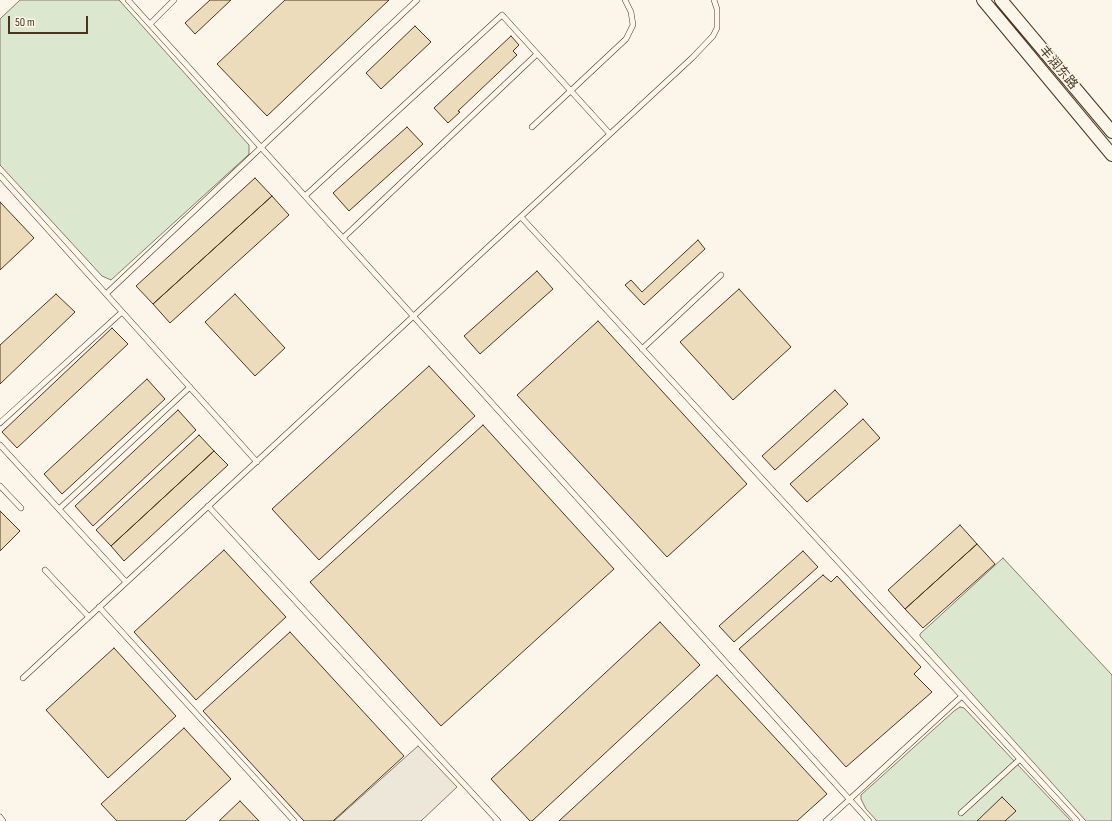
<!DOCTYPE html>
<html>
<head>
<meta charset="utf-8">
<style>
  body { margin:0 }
  #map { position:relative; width:1112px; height:821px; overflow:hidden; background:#fbf6e9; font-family:"Sofia Sans Condensed",sans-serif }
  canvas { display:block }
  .scale { position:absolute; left:8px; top:16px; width:80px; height:18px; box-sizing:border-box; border:2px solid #4a3520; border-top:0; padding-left:5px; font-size:12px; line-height:14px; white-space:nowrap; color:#4a3520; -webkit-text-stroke:3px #fbf6e9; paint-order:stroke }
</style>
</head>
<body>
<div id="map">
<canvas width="1112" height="821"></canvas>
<div class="scale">50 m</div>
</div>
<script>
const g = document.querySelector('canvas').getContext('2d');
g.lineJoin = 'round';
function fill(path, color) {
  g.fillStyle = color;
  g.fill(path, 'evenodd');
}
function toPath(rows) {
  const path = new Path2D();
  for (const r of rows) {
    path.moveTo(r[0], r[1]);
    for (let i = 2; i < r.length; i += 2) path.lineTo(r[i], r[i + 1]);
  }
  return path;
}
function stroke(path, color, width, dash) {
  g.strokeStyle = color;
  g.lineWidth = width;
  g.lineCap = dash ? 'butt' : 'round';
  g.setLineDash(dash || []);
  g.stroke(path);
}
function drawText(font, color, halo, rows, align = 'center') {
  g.font = font + ' "Sofia Sans Condensed","Noto Sans SC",sans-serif';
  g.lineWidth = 3;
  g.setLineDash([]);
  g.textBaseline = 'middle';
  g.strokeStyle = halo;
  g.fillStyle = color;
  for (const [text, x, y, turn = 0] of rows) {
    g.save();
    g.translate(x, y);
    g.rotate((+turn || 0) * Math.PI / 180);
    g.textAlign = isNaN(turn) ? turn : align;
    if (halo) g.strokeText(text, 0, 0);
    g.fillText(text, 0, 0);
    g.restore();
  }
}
const green = toPath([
  [20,0,119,0,249,145,249,154,246,157,111,280,102,276,0,165,0,19,20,0],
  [1003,558,1112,675,1112,821,1086,821,920,636,920,634,1003,558],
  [960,707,964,708,1071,821,877,821,866,809,861,799,861,795,954,711,960,707]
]);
const parking = toPath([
  [418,746,457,787,421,821,334,821,418,746]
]);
const building = toPath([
  [210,0,231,0,195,34,185,23,210,0],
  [285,0,389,0,267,116,217,64,285,0],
  [415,26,431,42,381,89,366,73,415,26],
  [511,36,519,45,513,51,517,55,458,111,460,112,448,123,434,108,511,36],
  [407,127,423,144,349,211,333,193,407,127],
  [255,178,272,196,153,304,136,286,255,178],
  [272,196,289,215,170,323,153,304,272,196],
  [0,202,34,238,0,270,0,202],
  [698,240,705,249,644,305,625,285,631,280,642,292,698,240],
  [537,271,553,289,480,354,464,336,537,271],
  [739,289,791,347,733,400,680,342,739,289],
  [56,294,75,312,0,384,0,345,56,294],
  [235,294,285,348,255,376,205,322,235,294],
  [598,321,747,484,667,557,517,395,598,321],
  [112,328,128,344,17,448,2,432,112,328],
  [429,366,475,416,319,560,272,509,429,366],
  [147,379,165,399,62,494,44,474,147,379],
  [835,390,848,404,775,470,762,456,835,390],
  [178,410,196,430,93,526,75,506,178,410],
  [863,419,880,438,807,502,790,484,863,419],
  [483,425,614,569,441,726,310,582,483,425],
  [199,435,214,451,111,546,96,530,199,435],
  [214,451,228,465,124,561,111,546,214,451],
  [0,511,20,531,0,551,0,511],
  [960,525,977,544,905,609,888,590,960,525],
  [977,544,995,564,923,628,905,609,977,544],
  [224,550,286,617,196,700,134,632,224,550],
  [803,551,818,567,734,642,719,626,803,551],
  [823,575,831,582,837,576,921,667,914,674,932,692,846,767,739,649,823,575],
  [660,622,700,665,532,821,530,821,491,779,660,622],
  [290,632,404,756,333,821,304,821,203,711,290,632],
  [114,648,176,716,108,778,46,710,114,648],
  [717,675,827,794,797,821,559,821,717,675],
  [184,728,231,779,185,821,117,821,101,804,184,728],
  [1002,797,1016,811,1005,821,977,821,1002,797],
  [240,801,259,821,219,821,240,801]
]);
const service = toPath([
  [128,0,869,821],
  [150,24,174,0],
  [532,127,626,39,633,25,631,12,625,0],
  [0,176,257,462],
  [305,196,502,15,610,134],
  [521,217,1077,821],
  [343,238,537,54],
  [106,294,417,0],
  [642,349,721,275],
  [0,423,122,312],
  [0,445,126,582],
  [0,486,21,508],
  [208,506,498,821],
  [59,509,190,387],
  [45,570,89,617],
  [99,607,294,821],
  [23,678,692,58,713,36,717,28,717,9,714,0],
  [961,813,1020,759],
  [0,817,3,821],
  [826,821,962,696]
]);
const tertiary = toPath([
  [983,0,1112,155],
  [1001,0,1112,132]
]);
const streetNames = [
  ["丰润东路",1058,68,50]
];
fill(green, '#dce7d0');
stroke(green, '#887966', 1);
fill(parking, '#ede7d9');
stroke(parking, '#887966', 1);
fill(building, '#ecdcbc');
stroke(building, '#4a3520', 1);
stroke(service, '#4a3520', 6);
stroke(tertiary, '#4a3520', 14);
stroke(service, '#fbf6e9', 5);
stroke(tertiary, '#fbf6e9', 12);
drawText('13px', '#4a3520', '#fbf6e9', streetNames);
</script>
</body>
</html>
